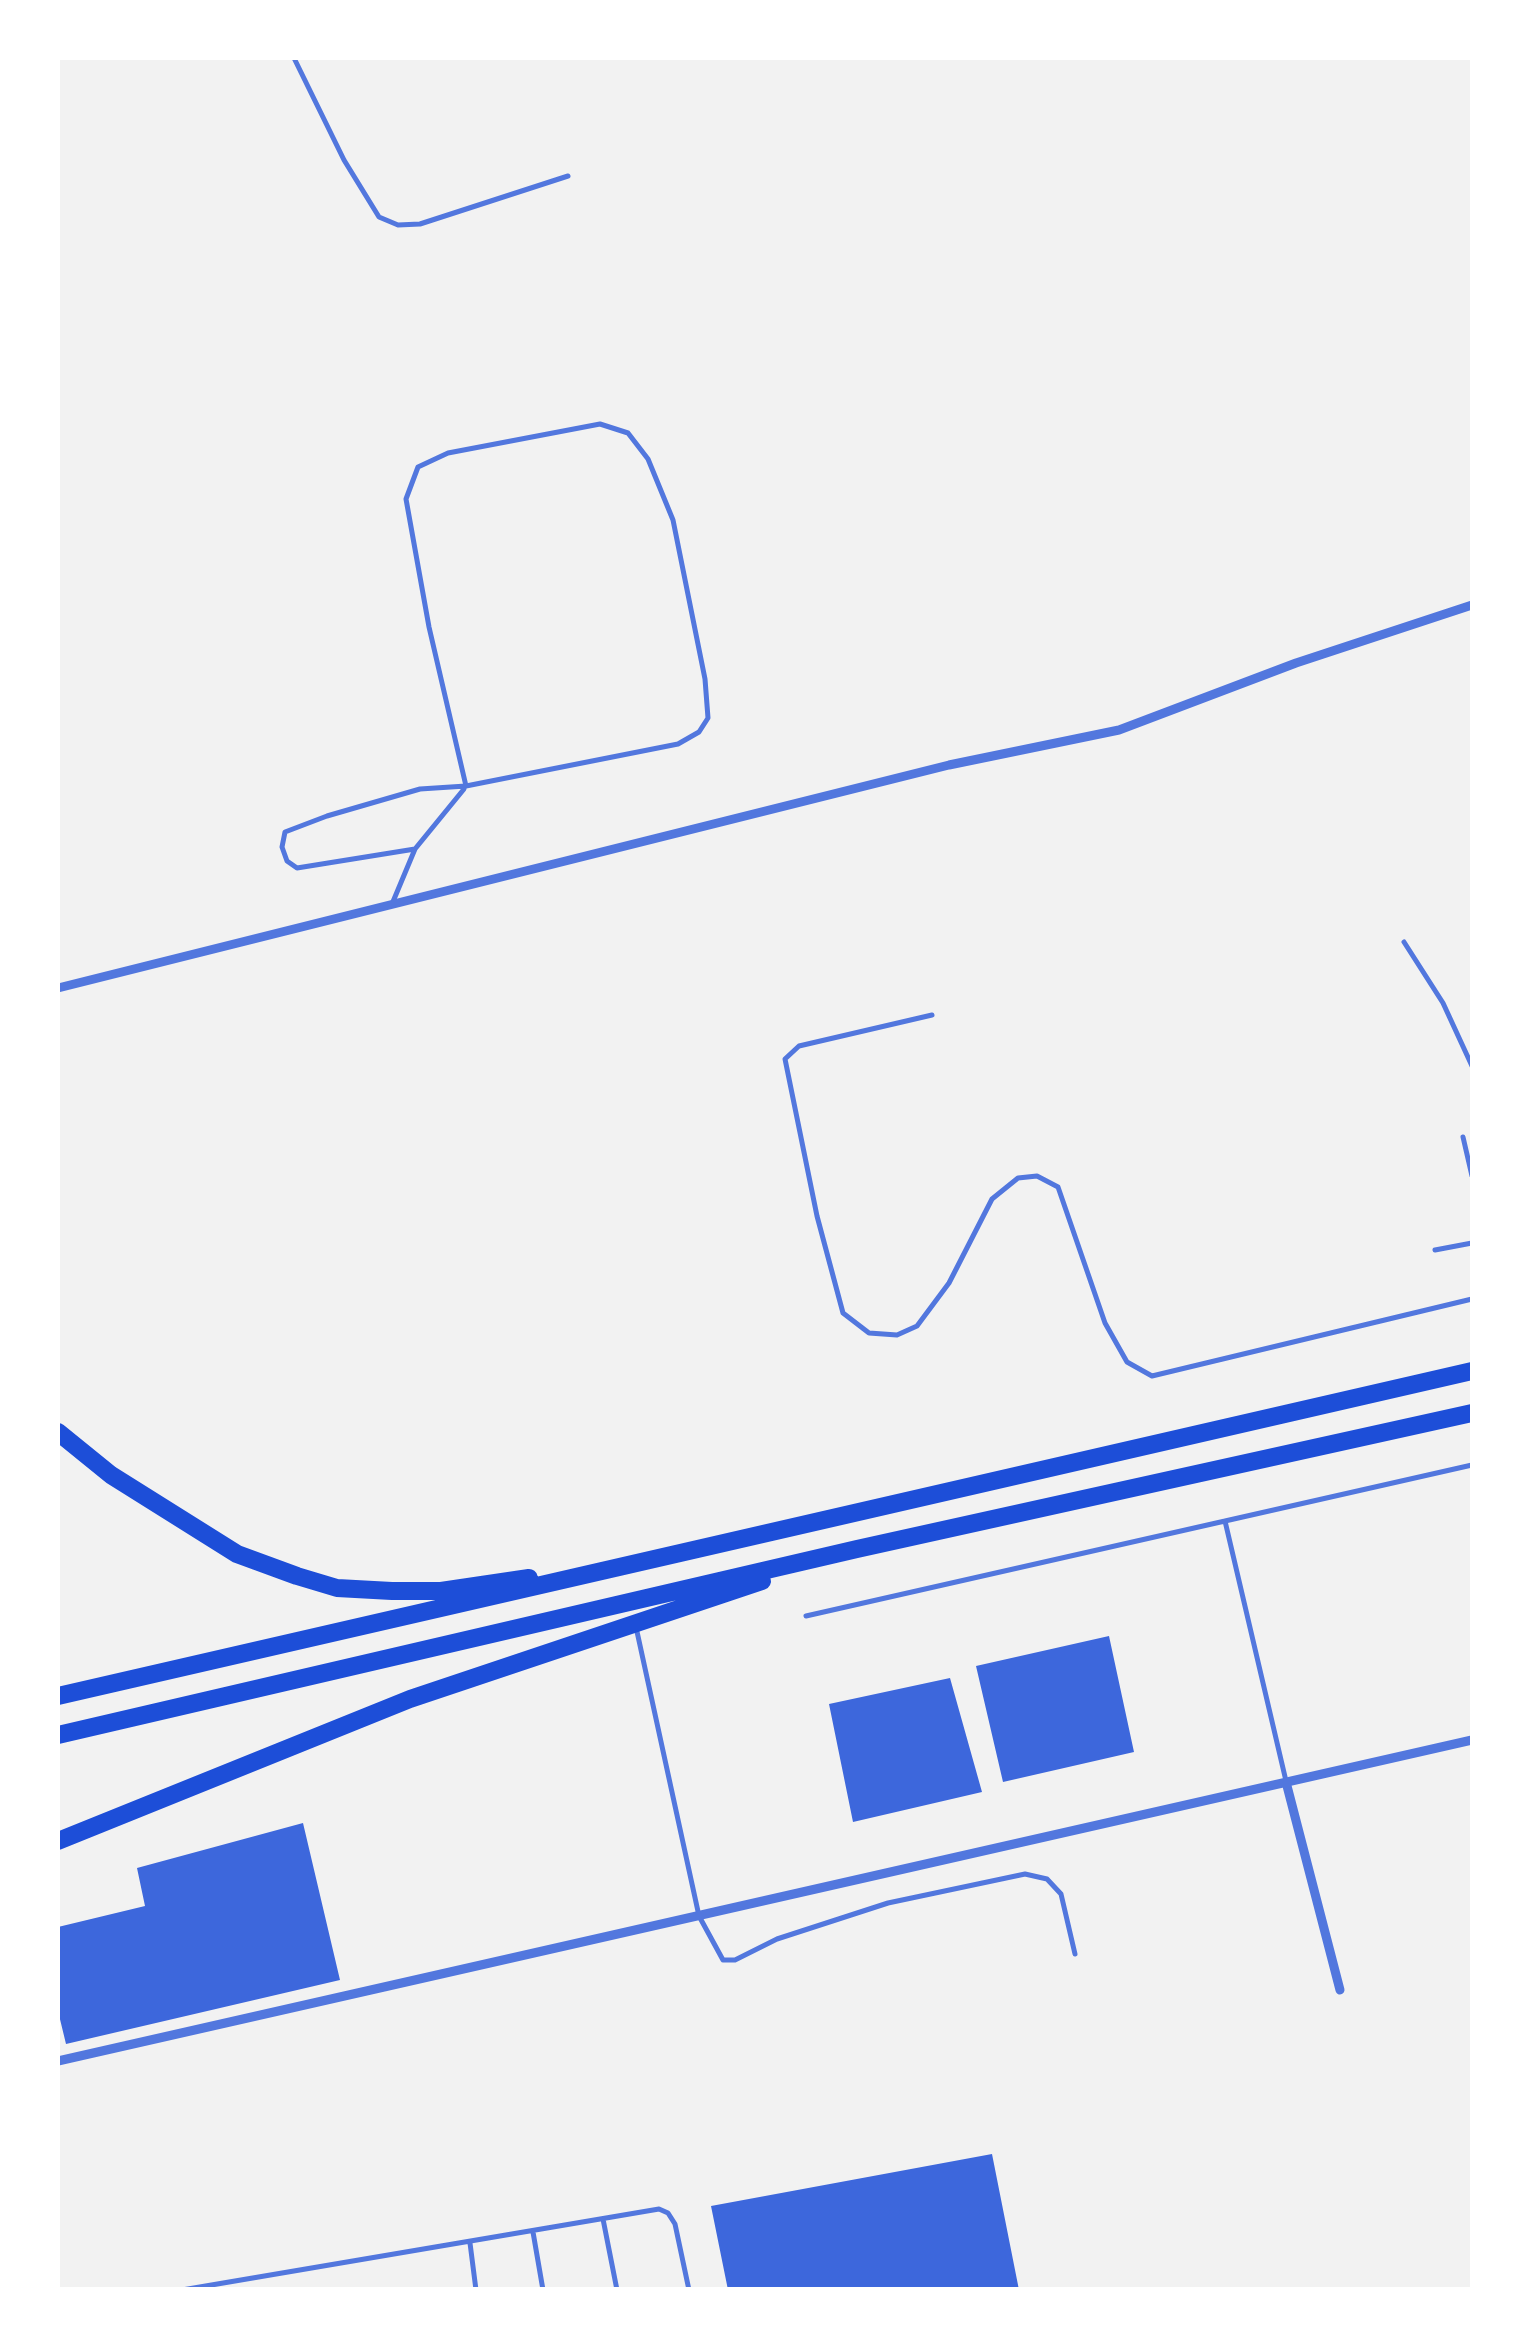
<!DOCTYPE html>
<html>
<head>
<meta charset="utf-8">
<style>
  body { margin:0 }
  #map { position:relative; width:1530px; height:2347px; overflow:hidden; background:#f2f2f2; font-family:Helvetica,sans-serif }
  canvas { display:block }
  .frame { position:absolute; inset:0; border:60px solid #fff; pointer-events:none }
</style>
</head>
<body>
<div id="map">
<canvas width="1530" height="2347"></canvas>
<div class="frame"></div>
</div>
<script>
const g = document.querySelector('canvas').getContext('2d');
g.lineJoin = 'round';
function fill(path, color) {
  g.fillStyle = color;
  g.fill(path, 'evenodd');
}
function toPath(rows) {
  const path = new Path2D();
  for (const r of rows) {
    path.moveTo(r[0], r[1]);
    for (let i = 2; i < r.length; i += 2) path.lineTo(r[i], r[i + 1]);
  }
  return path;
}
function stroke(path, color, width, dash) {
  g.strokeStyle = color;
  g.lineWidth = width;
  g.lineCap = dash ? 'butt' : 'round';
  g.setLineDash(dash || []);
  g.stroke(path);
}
const building = toPath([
  [1109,1636,1134,1752,1003,1782,976,1666],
  [950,1678,982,1792,853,1822,829,1704],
  [303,1823,340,1980,66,2044,58,2011,58,1927,145,1906,137,1868],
  [992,2154,1019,2290,728,2290,711,2206]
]);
const service = toPath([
  [294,58,344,160,379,217,398,225,420,224,568,176],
  [415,849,297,868,287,861,282,847,285,832,327,816,420,789,466,786,678,744,699,732,708,718,705,679,673,520,648,459,628,433,600,424,448,453,418,467,406,499,429,627,466,786],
  [392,904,415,849,464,789],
  [1404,942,1443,1003,1472,1066],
  [932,1015,799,1046,785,1059,817,1216,843,1313,869,1333,897,1335,917,1326,949,1283,992,1199,1018,1178,1037,1176,1058,1187,1105,1323,1127,1362,1152,1376,1472,1299],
  [1463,1137,1472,1176],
  [1435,1250,1472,1243],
  [1225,1521,1286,1781],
  [806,1616,1472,1465],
  [636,1627,699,1916,723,1960,735,1960,777,1939,888,1903,1025,1874,1047,1879,1061,1894,1075,1954],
  [603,2219,617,2290],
  [533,2232,543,2290],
  [470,2243,476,2290],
  [182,2290,659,2209,668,2213,675,2224,689,2290]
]);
const minor = toPath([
  [58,988,949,765,1119,730,1296,663,1472,605],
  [1286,1782,1340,1990],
  [58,2061,1472,1740]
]);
const motorway = toPath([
  [58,1432,111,1475,237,1554,297,1576,337,1588,392,1591,441,1591,529,1578],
  [58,1696,1472,1371],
  [58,1735,857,1549,1472,1413],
  [58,1841,410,1699,762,1581]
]);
fill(building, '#3d67dc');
stroke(service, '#5277de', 5);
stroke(minor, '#5277de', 9);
stroke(motorway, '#1d4ed8', 18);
</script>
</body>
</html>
